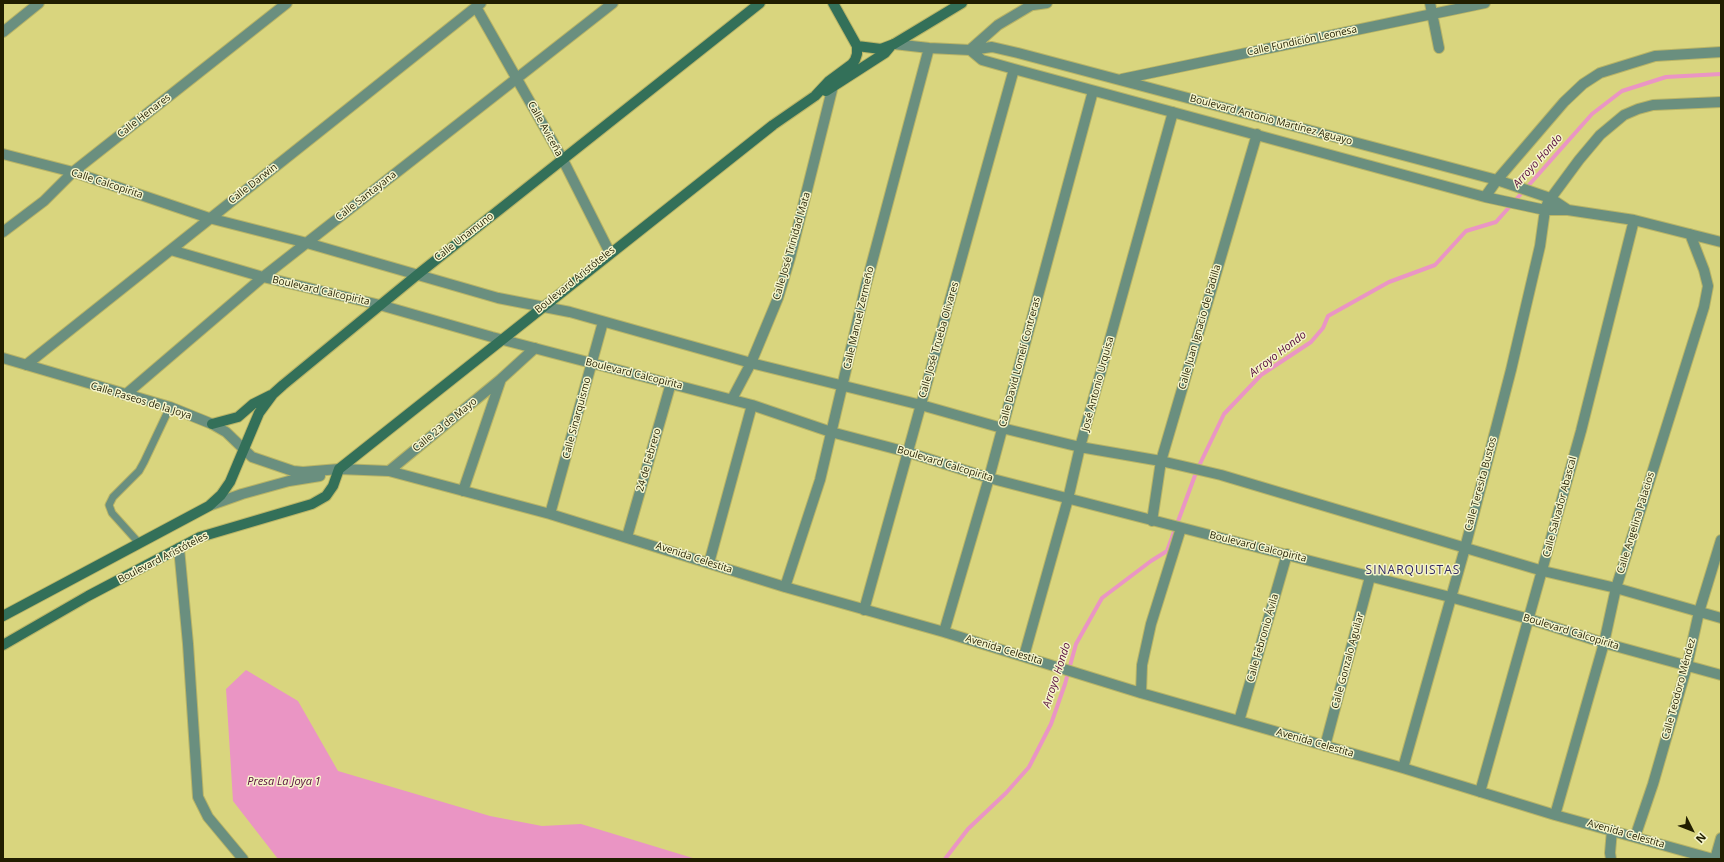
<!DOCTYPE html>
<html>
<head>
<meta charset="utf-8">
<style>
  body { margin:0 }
  #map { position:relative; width:1724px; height:862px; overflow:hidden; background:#d9d57e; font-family:"Open Sans",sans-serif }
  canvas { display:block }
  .frame { position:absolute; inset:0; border:4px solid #211e00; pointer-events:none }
  .north { position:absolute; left:1672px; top:810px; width:40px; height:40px; -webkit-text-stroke:3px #f5f4ca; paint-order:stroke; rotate:132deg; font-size:11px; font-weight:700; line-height:16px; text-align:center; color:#211e00 }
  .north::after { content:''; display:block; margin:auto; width:14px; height:18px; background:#211e00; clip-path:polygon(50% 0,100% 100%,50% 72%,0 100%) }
</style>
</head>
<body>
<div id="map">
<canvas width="1724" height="862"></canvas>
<div class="frame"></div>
<div class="north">N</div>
</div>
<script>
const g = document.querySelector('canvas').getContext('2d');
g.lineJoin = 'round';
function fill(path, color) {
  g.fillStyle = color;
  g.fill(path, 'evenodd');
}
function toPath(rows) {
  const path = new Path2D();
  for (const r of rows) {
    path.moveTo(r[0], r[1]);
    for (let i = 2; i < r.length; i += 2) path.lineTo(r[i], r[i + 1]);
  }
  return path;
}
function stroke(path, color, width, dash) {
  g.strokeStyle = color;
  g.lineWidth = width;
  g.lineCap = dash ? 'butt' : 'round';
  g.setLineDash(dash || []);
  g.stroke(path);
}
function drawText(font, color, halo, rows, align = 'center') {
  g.font = font + ' "Open Sans",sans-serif';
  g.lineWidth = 3;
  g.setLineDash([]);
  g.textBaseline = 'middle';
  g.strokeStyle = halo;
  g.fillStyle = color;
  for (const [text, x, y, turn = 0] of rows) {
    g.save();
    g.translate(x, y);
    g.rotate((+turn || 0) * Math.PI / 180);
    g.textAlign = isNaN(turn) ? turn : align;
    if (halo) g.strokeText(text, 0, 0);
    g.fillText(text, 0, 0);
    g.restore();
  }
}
const water = toPath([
  [246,670,298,701,338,771,490,816,542,826,581,824,696,859,278,859,233,801,226,689]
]);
const stream = toPath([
  [945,859,968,829,1006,793,1029,767,1051,724,1065,684,1076,644,1102,598,1151,561,1167,551,1197,470,1224,414,1261,375,1311,342,1323,328,1328,316,1389,282,1435,265,1466,231,1496,222,1592,114,1622,91,1666,77,1721,74]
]);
const lane = toPath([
  [139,543,112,513,109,505,113,497,139,471,144,462,170,407]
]);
const street = toPath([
  [1430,3,1439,48],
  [1033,5,1047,3],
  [476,7,563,160,610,253],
  [3,32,39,3],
  [894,44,929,48,970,50,992,47,1018,53,1497,180,1550,198,1568,210],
  [972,48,998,25,1035,3],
  [970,50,982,60,1014,69,1485,197,1545,210,1568,210,1634,220,1721,242],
  [1122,79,1485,3],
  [3,154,73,172,209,218,307,243,498,298,570,312,751,363,921,405,1002,428,1080,447,1161,461,1221,475,1543,571,1616,588,1721,618],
  [1485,197,1497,180,1564,102,1583,84,1600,73,1655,56,1721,52],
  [3,232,44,201,73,172,287,3],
  [171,250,263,277,380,305,492,337,752,405,831,432,907,452,989,478,1450,597,1529,619,1604,643,1721,675],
  [3,358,170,407,212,424,226,432,252,457,293,471,303,472,339,469,389,471,550,514,785,587,944,632,1141,693,1403,768,1555,815,1713,859],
  [26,365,481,3],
  [125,395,263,277,613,3],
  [732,399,751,363,778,298,790,258,833,86],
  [389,471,501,379,535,348],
  [463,491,501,379],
  [211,505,242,494,289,481,320,476],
  [550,514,603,322],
  [1152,521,1161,461,1257,134],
  [627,537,671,383],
  [179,548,188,644,198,797,208,817,243,859],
  [709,563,752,405],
  [785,587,820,480,866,285,929,48],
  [864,610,1014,69],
  [944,632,989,478,1093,91],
  [1024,656,1068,499,1080,447,1173,112],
  [1141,693,1142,665,1151,624,1181,528],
  [1239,721,1287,554],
  [1325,746,1370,577],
  [1403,768,1465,548,1511,370,1540,246,1545,210,1548,202,1579,160,1600,135,1624,115,1638,109,1653,105,1721,102],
  [1480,792,1581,431,1634,220],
  [1555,815,1604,643,1616,588,1704,307,1708,286,1704,270,1690,234],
  [1635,837,1653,784,1687,666,1699,612,1721,540],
  [1611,859,1610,853,1612,830],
  [1715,859,1721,838]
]);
const secondary = toPath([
  [857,46,881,49,894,44,962,3],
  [826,91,885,53,890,47],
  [212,424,238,417,253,404,271,395],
  [3,616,209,506,221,495,230,482,259,413,273,394,283,385,417,275,760,3],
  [3,645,88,596,200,537,312,504,326,496,333,486,339,469,773,125,815,96,829,81,852,64,855,60,857,54,857,46,833,3]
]);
const streetNames = [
  ["Calle Fundición Leonesa",1302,41,-12],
  ["Calle Henares",144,116,-38],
  ["Boulevard Antonio Martínez Aguayo",1271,120,15],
  ["Calle Aviceña",545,129,61],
  ["Calle Calcopirita",107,184,18],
  ["Calle Darwin",253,184,-38],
  ["Calle Santayana",366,196,-38],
  ["Calle Unamuno",464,237,-38],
  ["Calle José Trinidad Mata",792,246,-74],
  ["Boulevard Aristóteles",575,280,-39],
  ["Boulevard Calcopirita",321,291,13],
  ["Calle Manuel Zermeño",859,318,-77],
  ["Calle Juan Ignacio de Padilla",1200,327,-74],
  ["Calle José Trueba Olivares",939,340,-74],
  ["Calle David Lomelí Contreras",1020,362,-75],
  ["Boulevard Calcopirita",634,374,14],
  ["José Antonio Urquisa",1098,384,-75],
  ["Calle Paseos de la Joya",141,401,17],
  ["Calle Sinarquismo",577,418,-75],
  ["Calle 23 de Mayo",445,425,-39],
  ["24 de Febrero",649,460,-74],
  ["Boulevard Calcopirita",945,464,17],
  ["Calle Teresita Bustos",1481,484,-75],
  ["Calle Salvador Abascal",1560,507,-75],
  ["Calle Angelina Palacios",1636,523,-73],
  ["Boulevard Calcopirita",1258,547,14],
  ["Boulevard Aristóteles",163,558,-27],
  ["Avenida Celestita",694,558,18],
  ["Boulevard Calcopirita",1571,632,17],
  ["Calle Febronio Ávila",1263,638,-74],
  ["Avenida Celestita",1004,650,17],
  ["Calle Gonzalo Aguilar",1348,661,-75],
  ["Calle Teodoro Méndez",1679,689,-75],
  ["Avenida Celestita",1315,743,16],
  ["Avenida Celestita",1626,834,16]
];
const waterNames = [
  ["Arroyo Hondo",1538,161,-48],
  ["Arroyo Hondo",1278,354,-37],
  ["Arroyo Hondo",1057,675,-72],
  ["Presa La Joya 1",284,782]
];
const quarterNames = [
  ["SINARQUISTAS",1413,571]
];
fill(water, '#ea95c4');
stroke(stream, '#ea95c4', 4);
stroke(lane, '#b8b467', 9);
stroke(street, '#b8b467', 12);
stroke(secondary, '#b8b467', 12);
stroke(lane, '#6a8f7f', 7);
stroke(street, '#6a8f7f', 10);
stroke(secondary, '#337059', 10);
drawText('10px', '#211e00', '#f5f4ca', streetNames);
drawText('italic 11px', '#560b3c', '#f5f4ca', waterNames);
g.letterSpacing = '1px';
drawText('12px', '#332a65', '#f5f4ca', quarterNames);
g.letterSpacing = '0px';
</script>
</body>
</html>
